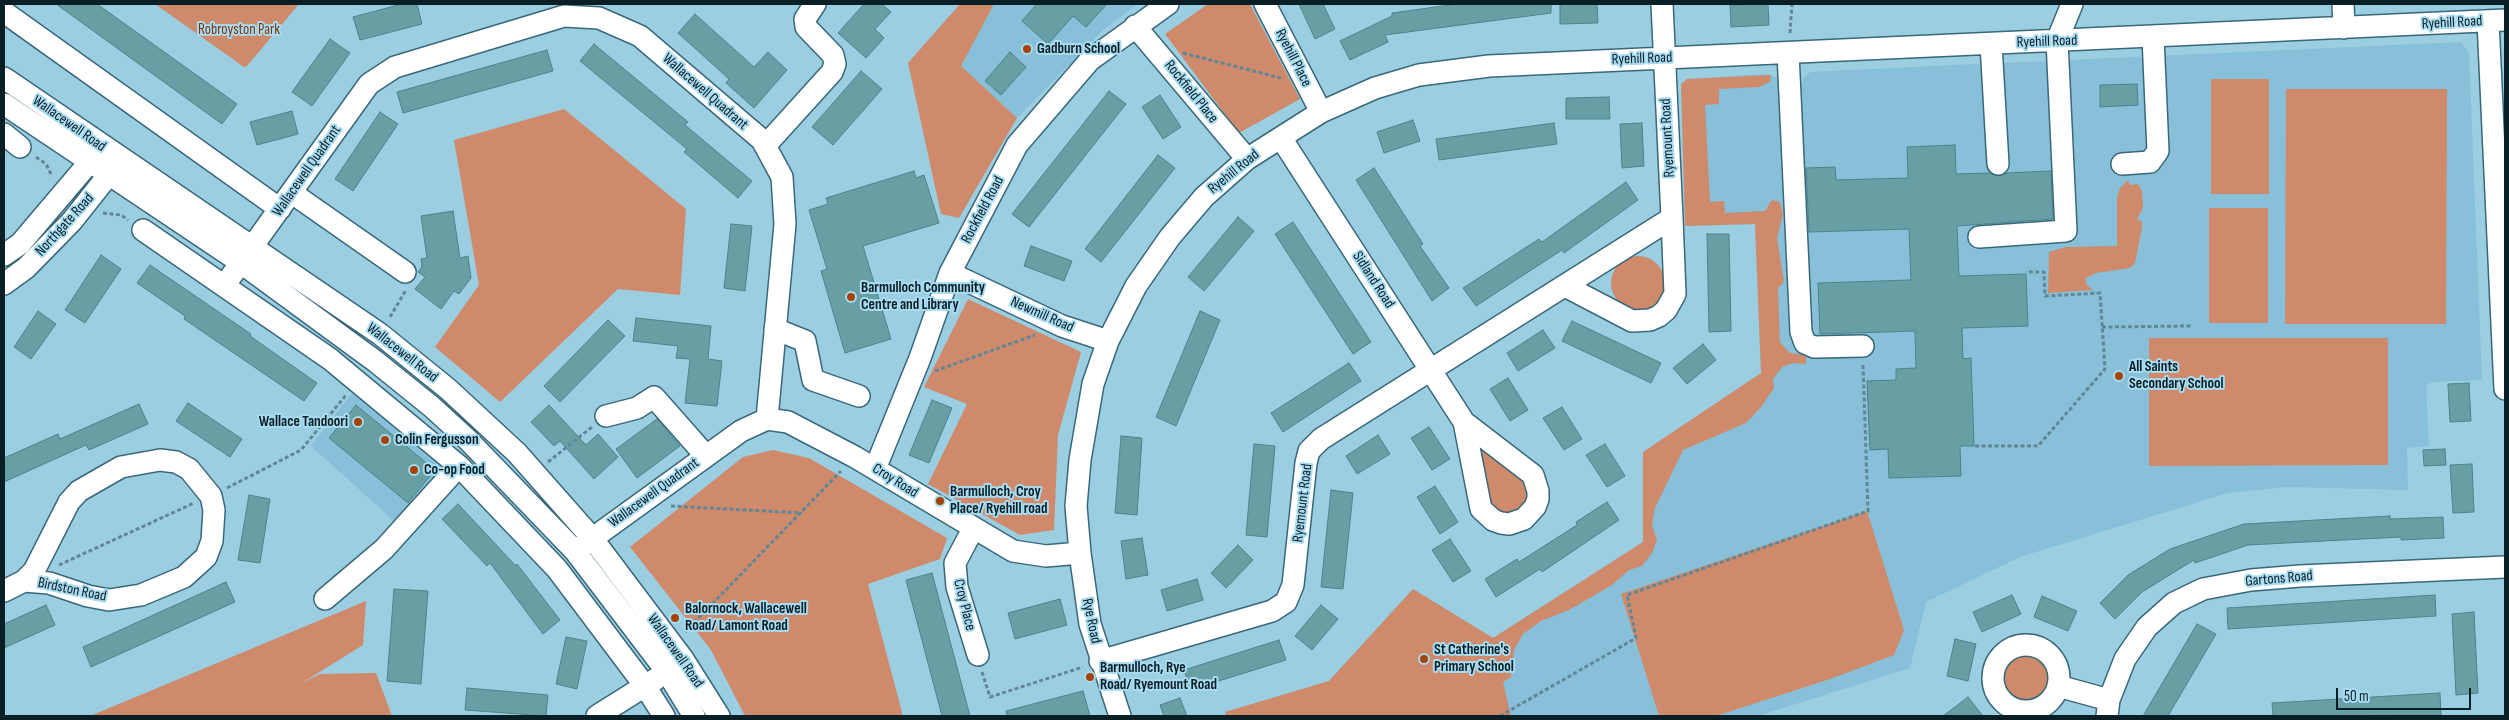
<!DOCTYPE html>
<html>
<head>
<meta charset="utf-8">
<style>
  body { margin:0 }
  #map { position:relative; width:2509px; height:720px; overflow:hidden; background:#9ccee2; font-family:"Sofia Sans Condensed",sans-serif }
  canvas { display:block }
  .frame { position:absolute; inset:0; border:5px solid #0a1e25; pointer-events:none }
  .scale { position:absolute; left:2336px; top:688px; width:135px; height:22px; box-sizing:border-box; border:2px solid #0a1e25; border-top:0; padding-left:6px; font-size:15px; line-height:18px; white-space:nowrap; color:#0a1e25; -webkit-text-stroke:4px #a8dbef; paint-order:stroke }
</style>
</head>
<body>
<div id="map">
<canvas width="2509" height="720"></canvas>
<div class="frame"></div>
<div class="scale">50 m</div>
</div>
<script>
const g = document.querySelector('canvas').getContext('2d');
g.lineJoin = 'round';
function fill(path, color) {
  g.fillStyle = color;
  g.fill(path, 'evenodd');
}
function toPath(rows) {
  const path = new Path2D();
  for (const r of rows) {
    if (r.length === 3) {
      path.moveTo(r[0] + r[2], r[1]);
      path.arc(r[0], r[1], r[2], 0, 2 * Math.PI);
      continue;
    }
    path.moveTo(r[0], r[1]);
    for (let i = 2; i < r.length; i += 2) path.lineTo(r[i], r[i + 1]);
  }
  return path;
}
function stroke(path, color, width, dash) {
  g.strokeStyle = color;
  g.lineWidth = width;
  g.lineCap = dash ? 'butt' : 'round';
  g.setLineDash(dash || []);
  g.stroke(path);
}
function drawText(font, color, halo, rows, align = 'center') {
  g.font = font + ' "Sofia Sans Condensed",sans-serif';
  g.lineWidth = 4;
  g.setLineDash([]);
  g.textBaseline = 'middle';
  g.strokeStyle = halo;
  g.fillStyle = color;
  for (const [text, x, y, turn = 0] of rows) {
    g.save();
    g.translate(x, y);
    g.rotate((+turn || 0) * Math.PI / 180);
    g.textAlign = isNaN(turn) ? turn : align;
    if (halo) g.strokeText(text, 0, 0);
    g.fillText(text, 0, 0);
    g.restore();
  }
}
const built = toPath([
  [994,4,1138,4,1102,31,1017,118,960,66],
  [2461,42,2469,53,2482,380,2432,382,2426,386,2429,446,2407,448,2408,490,2287,487,2228,493,2020,557,1926,602,1910,668,1758,716,1226,716,1225,712,1329,681,1413,589,1493,638,1643,542,1643,452,1761,373,1755,224,1685,226,1681,84,1687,79,1764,74,1778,78,1779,84,1802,84,1804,78,1810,72,1975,64,1981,65,1984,73,2002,70,2004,63],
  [352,393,443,469,395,522,311,446]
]);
const green = toPath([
  [155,4,299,4,247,66,244,67],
  [960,4,994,4,961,66,1017,118,959,218,941,214,908,63],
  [1208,4,1250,4,1300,99,1239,133,1165,34],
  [1771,75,1770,82,1759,87,1719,89,1719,104,1705,105,1710,202,1724,201,1725,213,1765,211,1772,200,1780,202,1783,214,1777,238,1784,282,1778,288,1780,342,1790,353,1806,355,1806,364,1793,363,1782,367,1773,379,1774,388,1761,407,1746,423,1683,450,1655,508,1652,525,1657,540,1652,553,1642,566,1629,570,1612,585,1569,610,1541,621,1523,634,1514,650,1511,677,1503,682,1511,716,1226,716,1225,712,1329,681,1413,589,1493,638,1643,542,1643,452,1761,373,1755,224,1685,226,1681,84,1687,79],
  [2211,79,2269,79,2269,194,2211,194],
  [2286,89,2447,89,2446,324,2285,324],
  [564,109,686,209,680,295,618,289,500,402,435,347,479,285,454,140],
  [2128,180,2130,185,2138,184,2142,191,2143,207,2137,220,2142,221,2142,228,2135,263,2130,268,2096,273,2086,278,2086,284,2093,290,2048,293,2049,252,2066,247,2117,246,2117,198,2120,188],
  [2209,208,2268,208,2268,323,2209,323],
  [1638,283,27],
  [968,299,1081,352,1058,435,1054,530,1020,535,928,484,967,404,924,387],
  [2149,338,2388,338,2388,465,2149,466],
  [1485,449,1515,468,1527,486,1526,500,1516,511,1503,514,1492,509,1480,452],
  [773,450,809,458,947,538,940,559,868,584,903,716,745,716,711,650,630,547,743,457],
  [1867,511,1904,630,1894,655,1830,679,1716,716,1659,716,1621,594],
  [366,601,363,645,302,683,320,674,376,673,392,716,90,716],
  [2026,679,24]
]);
const building = toPath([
  [56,4,97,4,237,104,222,124,56,4],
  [402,4,417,4,422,24,360,40,353,17,402,4],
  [864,4,882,4,891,12,875,29,884,38,866,58,838,33,864,4],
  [1037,4,1107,4,1086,27,1073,16,1048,44,1022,21,1037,4],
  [1299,4,1323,4,1335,29,1315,39,1299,4],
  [1457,4,1551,4,1551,13,1385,35,1388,42,1350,60,1340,41,1392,16,1392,13,1457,4],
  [1560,4,1597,4,1598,23,1560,24,1560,4],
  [1768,4,1769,25,1731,27,1730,5,1768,4],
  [695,14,754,67,768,52,787,70,754,108,726,83,729,79,678,33,695,14],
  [330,39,350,53,312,106,292,92,330,39],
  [594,44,688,122,685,125,752,181,738,198,684,152,687,149,580,61,594,44],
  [547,50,553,71,403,113,397,92,547,50],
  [1010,52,1026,67,1001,95,985,81,1010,52],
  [861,71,882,89,833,145,812,127,861,71],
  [2137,84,2138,105,2100,107,2100,85,2137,84],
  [1109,91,1126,104,1029,227,1012,214,1109,91],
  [1160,95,1181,127,1163,139,1142,107,1160,95],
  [1609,97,1610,119,1566,119,1566,98,1609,97],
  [292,111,298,134,257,145,250,122,292,111],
  [380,112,398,124,353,191,335,179,380,112],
  [1413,120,1420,141,1384,153,1377,132,1413,120],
  [1554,123,1557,144,1439,160,1436,139,1554,123],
  [1642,123,1644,166,1622,168,1620,124,1642,123],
  [1955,145,1956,174,1990,173,1998,176,2006,173,2051,171,2053,219,1957,226,1959,276,2026,274,2028,326,1962,328,1963,359,1971,358,1974,446,1960,446,1961,476,1889,478,1888,449,1870,450,1867,381,1896,380,1896,369,1916,368,1915,331,1820,334,1818,283,1911,280,1909,229,1809,232,1806,168,1835,167,1836,180,1908,178,1907,147,1955,145],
  [1158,155,1175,168,1101,262,1085,249,1158,155],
  [1374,168,1423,244,1420,246,1449,288,1432,301,1356,180,1374,168],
  [914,171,916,178,924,175,939,223,863,246,891,339,845,353,821,271,827,269,809,210,828,204,826,198,914,171],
  [1626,182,1638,200,1564,253,1562,250,1476,306,1463,288,1539,239,1542,242,1626,182],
  [453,211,460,258,468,256,471,278,459,294,454,291,441,309,415,289,425,277,418,272,422,267,421,259,427,258,421,216,453,211],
  [1238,217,1254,231,1204,291,1188,277,1238,217],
  [1293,222,1371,342,1353,354,1275,234,1293,222],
  [731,224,752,226,745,291,724,288,731,224],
  [1707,234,1729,234,1731,331,1709,332,1707,234],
  [1031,246,1072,261,1064,281,1024,266,1031,246],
  [101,255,121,269,85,323,65,310,101,255],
  [150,265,251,334,250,336,317,383,304,401,184,319,185,316,137,283,150,265],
  [38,311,56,324,31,359,14,347,38,311],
  [1200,311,1220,320,1176,426,1156,417,1200,311],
  [636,318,711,326,708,359,722,361,717,406,685,403,690,359,676,358,678,346,633,341,636,318],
  [608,320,625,336,560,402,544,386,608,320],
  [1572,321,1661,363,1651,383,1562,341,1572,321],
  [1543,330,1555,348,1518,371,1507,353,1543,330],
  [1703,344,1716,360,1687,384,1673,368,1703,344],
  [1349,363,1361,381,1283,432,1271,413,1349,363],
  [1508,378,1528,410,1510,421,1490,389,1508,378],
  [2469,383,2471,421,2450,422,2448,384,2469,383],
  [932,400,952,408,929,463,909,455,932,400],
  [188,403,242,439,230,457,176,421,188,403],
  [139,404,148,424,89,450,86,445,4,482,4,458,58,434,60,439,139,404],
  [356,405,435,470,408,503,329,438,356,405],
  [549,405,586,445,598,434,618,457,594,479,560,441,554,446,531,422,549,405],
  [1562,407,1582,439,1564,450,1543,418,1562,407],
  [657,419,680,446,637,478,616,449,657,419],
  [1429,427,1450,459,1432,470,1411,438,1429,427],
  [1378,435,1390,454,1357,474,1346,456,1378,435],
  [1121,436,1142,438,1137,515,1115,513,1121,436],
  [1254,444,1275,446,1267,537,1246,535,1254,444],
  [1605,444,1625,476,1607,487,1586,455,1605,444],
  [2445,449,2446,465,2424,466,2423,450,2445,449],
  [2472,464,2474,512,2453,513,2450,465,2472,464],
  [1435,486,1458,522,1440,534,1417,497,1435,486],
  [1331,490,1353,493,1343,589,1321,587,1331,490],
  [249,495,270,499,260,563,238,560,249,495],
  [1607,502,1619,520,1542,572,1540,569,1496,597,1485,579,1517,559,1519,562,1577,525,1576,522,1607,502],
  [458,504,516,566,517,564,560,620,543,634,490,563,487,566,442,519,458,504],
  [2390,516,2390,519,2443,517,2444,538,2401,540,2401,537,2248,545,2195,563,2194,560,2142,592,2115,619,2100,603,2128,575,2170,549,2244,524,2390,516],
  [1142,538,1148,575,1126,579,1121,541,1142,538],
  [1450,539,1471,571,1453,582,1432,550,1450,539],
  [1238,545,1253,560,1226,588,1211,573,1238,545],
  [932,573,970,716,942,716,906,580,932,573],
  [1197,579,1203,600,1167,611,1161,590,1197,579],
  [226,582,235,602,91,667,83,647,226,582],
  [394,589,428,591,421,684,387,681,394,589],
  [2012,595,2021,614,1982,632,1973,612,2012,595],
  [2435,595,2436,616,2228,629,2227,608,2435,595],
  [2042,596,2077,611,2068,631,2034,617,2042,596],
  [1060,599,1067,625,1015,639,1008,613,1060,599],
  [46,605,55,625,4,648,4,624,46,605],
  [1321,605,1338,619,1312,650,1295,636,1321,605],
  [2474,612,2478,693,2456,695,2452,614,2474,612],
  [2197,624,2216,634,2168,716,2143,716,2197,624],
  [566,637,587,641,577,689,556,684,566,637],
  [1955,639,1976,644,1968,681,1947,676,1955,639],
  [1279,640,1286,660,1190,690,1184,670,1279,640],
  [467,688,548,695,546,716,465,710,467,688],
  [1083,691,1090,716,1007,716,1006,711,1083,691],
  [2440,693,2441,715,2273,716,2272,703,2440,693],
  [1968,697,1983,716,1943,716,1968,697],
  [1180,698,1187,716,1164,716,1160,705,1180,698]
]);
const path = toPath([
  [1790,33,1792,4],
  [1183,53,1281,78],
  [36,157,46,164,52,176],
  [103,213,121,215,128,220],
  [390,317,406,290],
  [2102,327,2191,326],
  [935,371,1035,335],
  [1975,446,2038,446,2105,369,2100,293,2045,296,2044,272,2026,272],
  [548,462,592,427],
  [227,488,301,450,346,395],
  [671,506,802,513],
  [59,565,194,503],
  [685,632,841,471],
  [982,672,990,697,1083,667],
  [1500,716,1636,638,1627,595,1868,511,1863,364]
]);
const minor = toPath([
  [1265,4,1321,112],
  [2343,4,2344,28],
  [4,12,280,209],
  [2488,21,2505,389],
  [1135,26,1247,159],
  [1991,44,1998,164],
  [1788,53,1801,332,1805,343,1814,347,1863,346],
  [4,78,380,334,448,389,517,453,592,538,683,659,719,716],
  [4,104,240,262,375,361,432,407,468,440,575,551,667,672,694,716],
  [4,134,20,147],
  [1281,138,1464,422,1533,475,1538,491,1538,499,1535,507,1524,519,1509,524,1501,523,1493,520,1481,509,1464,422],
  [765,146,832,72,835,64,833,55,806,27,805,19,815,4],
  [2122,164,2150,162,2158,151,2153,37],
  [292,193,405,272],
  [143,230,330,359,459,466,557,569,645,686,664,716],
  [1979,237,2066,231,2057,41,2072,4],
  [4,255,20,244,99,151],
  [950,273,1062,326,1108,341],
  [4,284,26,268,72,221,118,163],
  [224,286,369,84,395,67,564,16,599,18,640,36,762,140,782,177,785,224,767,419],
  [1565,286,1632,321,1650,320,1659,316,1666,310,1675,294,1672,218],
  [775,329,805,341,813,380,859,396],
  [606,416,637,408,654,397,706,456],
  [767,419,788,422,855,457,1013,551,1046,556,1080,553],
  [875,469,920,358,950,273,1017,145,1090,60,1168,4],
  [973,529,955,563,957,587,978,655],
  [582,546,741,431,767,419],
  [4,591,24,581,34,571,69,502,79,491,121,467,160,460,176,462,189,469,211,496,214,510,212,541,206,557,184,577,141,595,109,600,88,596,49,583,24,581],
  [325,599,384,549,459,466],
  [2026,678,33],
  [1100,661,1272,611,1286,602,1293,585,1306,463,1309,451,1321,439,1672,218,1662,4],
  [2058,686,2109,700],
  [597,716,656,679],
  [1120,716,1090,624,1080,553,1076,506,1080,460,1093,384,1108,341,1136,286,1170,237,1204,197,1247,159,1321,112,1375,88,1419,75,1489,66,2505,20],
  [2107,716,2109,700,2125,659,2147,627,2174,603,2203,589,2251,580,2300,576,2505,567]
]);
const markers = [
  [1027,49,5,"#a54205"],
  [851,297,5,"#a54205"],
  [2119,376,5,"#a54205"],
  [358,422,5,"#a54205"],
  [385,440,5,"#a54205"],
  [414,470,5,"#a54205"],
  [940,501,5,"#a54205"],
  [675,618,5,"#a54205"],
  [1424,659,5,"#a54205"],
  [1090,677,5,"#a54205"]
];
const streetNames = [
  ["Ryehill Road",2452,23,-3],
  ["Ryehill Road",2047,42,-2],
  ["Ryehill Place",1293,58,63],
  ["Ryehill Road",1642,59,-2],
  ["Wallacewell Quadrant",705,92,41],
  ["Rockfield Place",1191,92,51],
  ["Wallacewell Road",69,124,35],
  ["Ryemount Road",1668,138,-93],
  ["Wallacewell Quadrant",307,171,-55],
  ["Ryehill Road",1234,172,-39],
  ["Rockfield Road",983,210,-62],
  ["Northgate Road",65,225,-48],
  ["Sidland Road",1373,280,57],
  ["Newmill Road",1042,315,24],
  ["Wallacewell Road",402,353,38],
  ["Croy Road",895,481,32],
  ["Wallacewell Quadrant",654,493,-36],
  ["Ryemount Road",1303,503,-83],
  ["Gartons Road",2279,579,-5],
  ["Birdston Road",72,590,12],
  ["Croy Place",964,605,76],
  ["Rye Road",1091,621,78],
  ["Wallacewell Road",675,651,55]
];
const parkNames = [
  ["Robroyston Park",239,30]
];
const poiNames = [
  ["Gadburn School",1037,49],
  ["Barmulloch Community",861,288],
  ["Centre and Library",861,305],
  ["All Saints",2129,367],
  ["Secondary School",2129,384],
  ["Wallace Tandoori",348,422,"right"],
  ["Colin Fergusson",395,440],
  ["Co-op Food",424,470],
  ["Barmulloch, Croy",950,492],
  ["Place/ Ryehill road",950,509],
  ["Balornock, Wallacewell",685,609],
  ["Road/ Lamont Road",685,626],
  ["St Catherine's",1434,650],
  ["Primary School",1434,667],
  ["Barmulloch, Rye",1100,668],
  ["Road/ Ryemount Road",1100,685]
];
fill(built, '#87c0d8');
fill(green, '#cf8a6b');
fill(building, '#679fa5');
stroke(building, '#4c8489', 1);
stroke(minor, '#38687a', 24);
stroke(path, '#618796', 3, [4, 2.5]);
stroke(minor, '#fff', 21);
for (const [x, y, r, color] of markers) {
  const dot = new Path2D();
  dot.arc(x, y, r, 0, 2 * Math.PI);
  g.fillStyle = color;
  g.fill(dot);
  stroke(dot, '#a8dbef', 2);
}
drawText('15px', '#0a1e25', '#a8dbef', streetNames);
drawText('15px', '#7d350e', '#a8dbef', parkNames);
drawText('bold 15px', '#0a1e25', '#a8dbef', poiNames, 'left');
</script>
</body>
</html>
